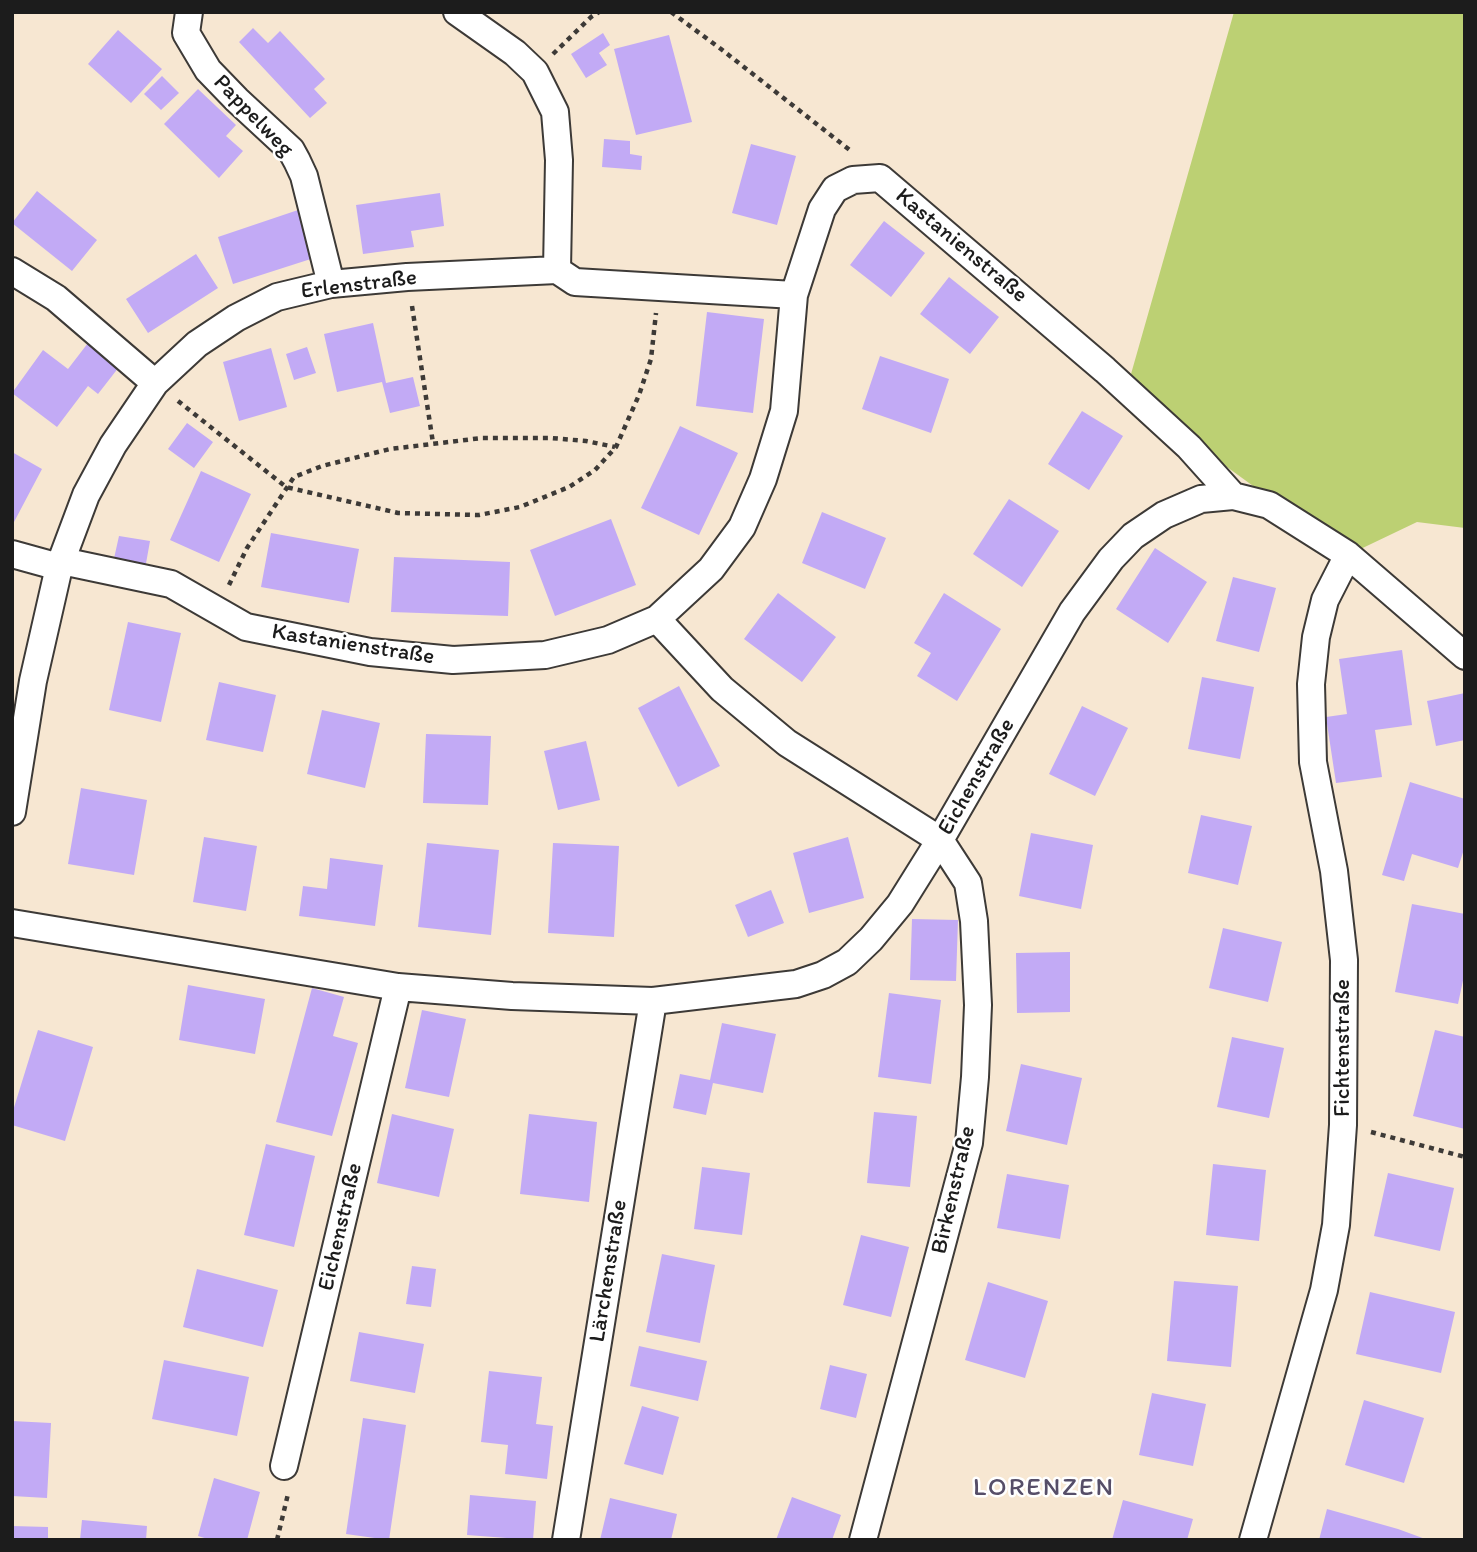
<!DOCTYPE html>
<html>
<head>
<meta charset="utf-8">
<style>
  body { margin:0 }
  #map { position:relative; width:1477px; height:1552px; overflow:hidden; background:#f7e7d2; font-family:Itim,sans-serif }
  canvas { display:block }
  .frame { position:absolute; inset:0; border:14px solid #1c1c1c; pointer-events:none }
</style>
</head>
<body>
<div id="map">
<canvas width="1477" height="1552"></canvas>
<div class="frame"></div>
</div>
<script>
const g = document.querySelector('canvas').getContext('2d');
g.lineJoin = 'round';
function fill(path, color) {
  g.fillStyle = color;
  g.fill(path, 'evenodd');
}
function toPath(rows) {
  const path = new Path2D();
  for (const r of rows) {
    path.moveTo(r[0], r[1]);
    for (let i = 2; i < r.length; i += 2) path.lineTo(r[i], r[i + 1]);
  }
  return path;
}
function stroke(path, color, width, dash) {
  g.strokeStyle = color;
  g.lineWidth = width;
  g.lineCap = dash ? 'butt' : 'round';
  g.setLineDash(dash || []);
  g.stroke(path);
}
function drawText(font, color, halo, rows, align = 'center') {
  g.font = font + ' Itim,sans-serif';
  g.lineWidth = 5;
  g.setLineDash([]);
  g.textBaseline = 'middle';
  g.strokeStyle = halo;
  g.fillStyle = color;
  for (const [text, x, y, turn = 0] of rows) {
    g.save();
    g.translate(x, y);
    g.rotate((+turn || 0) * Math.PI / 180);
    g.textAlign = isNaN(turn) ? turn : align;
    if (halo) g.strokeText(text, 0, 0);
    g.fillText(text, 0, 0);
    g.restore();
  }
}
const green = toPath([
  [1234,12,1465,12,1465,528,1417,522,1348,555,1227,467,1131,374]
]);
const building = toPath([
  [253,28,268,43,280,31,325,79,314,89,327,103,310,118,239,42],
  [118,30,162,69,131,103,88,64],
  [603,33,610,45,599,53,607,65,586,78,571,54],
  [669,35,692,122,636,135,614,49],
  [162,76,179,93,161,110,144,94],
  [198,89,236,125,226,136,243,151,219,178,164,124],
  [604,139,630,141,630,154,642,156,641,170,602,167],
  [751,144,796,156,777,225,732,213],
  [37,191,97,240,72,271,12,223],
  [440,193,444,226,411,231,414,247,363,254,356,205],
  [301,209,317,257,233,284,218,237],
  [884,221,925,253,891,297,850,265],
  [196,254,218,288,148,333,126,299],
  [949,277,999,317,970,354,920,314],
  [707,312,764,319,753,413,696,406],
  [373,323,386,383,413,377,420,406,390,413,382,382,337,392,324,334],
  [88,343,119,367,98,394,88,386,57,427,12,393,43,350,68,369],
  [307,347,316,373,294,380,286,354],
  [271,348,287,407,239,421,223,362],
  [880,356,949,379,931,433,862,409],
  [1082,411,1123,436,1089,490,1048,464],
  [187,423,213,442,194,468,168,449],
  [680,426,738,453,699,535,641,508],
  [12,452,42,469,14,522,12,521],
  [201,471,251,494,219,562,170,540],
  [1009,499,1059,531,1022,587,973,554],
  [822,512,886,538,865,589,802,563],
  [611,519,636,585,555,616,530,550],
  [271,533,359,549,349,603,261,587],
  [119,536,150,541,145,569,113,563],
  [1155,548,1207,582,1168,643,1116,609],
  [394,557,510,562,508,616,391,612],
  [1233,577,1276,588,1259,652,1216,641],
  [778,593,836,637,802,682,744,639],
  [944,593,1001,629,957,701,917,676,931,653,914,643],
  [128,622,181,633,161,722,109,710],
  [1402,650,1412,725,1375,730,1382,777,1336,783,1326,717,1347,714,1339,659],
  [1202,677,1254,687,1240,759,1188,749],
  [219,682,276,695,263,752,206,740],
  [679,686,720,766,678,787,638,708],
  [1465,693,1465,740,1436,746,1427,701],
  [1082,706,1128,728,1095,796,1049,774],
  [322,710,380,723,365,788,307,774],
  [426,734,491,736,488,805,423,803],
  [586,741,600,800,558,810,544,751],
  [1410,782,1465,799,1465,846,1458,868,1412,854,1404,881,1382,875],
  [81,788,147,800,134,875,68,864],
  [1201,815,1252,826,1238,885,1188,873],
  [1031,833,1093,845,1081,909,1019,896],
  [204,837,257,846,246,911,193,902],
  [848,837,864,898,809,913,793,853],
  [427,843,499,850,491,935,418,927],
  [553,843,619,846,614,937,548,933],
  [330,858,383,865,375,926,299,916,303,886,327,889],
  [771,890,784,923,748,937,735,905],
  [1412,904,1465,914,1465,971,1458,1004,1395,992],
  [912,919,958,920,956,981,910,980],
  [1223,928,1282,942,1268,1002,1209,988],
  [1070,952,1070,1012,1017,1013,1016,953],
  [188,985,265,999,255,1054,179,1040],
  [312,988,344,997,333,1036,358,1043,332,1136,276,1122],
  [889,993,941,1000,931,1084,878,1077],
  [422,1010,466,1019,449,1097,405,1088],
  [722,1023,776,1034,763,1093,713,1083,706,1115,673,1108,680,1074,710,1080],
  [38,1030,93,1047,65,1141,12,1125,12,1114],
  [1435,1030,1465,1037,1465,1129,1413,1116],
  [1232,1037,1284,1048,1269,1118,1217,1107],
  [1021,1064,1082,1078,1067,1145,1006,1131],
  [874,1112,917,1116,910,1187,867,1183],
  [392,1114,454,1129,439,1197,377,1183],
  [529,1114,597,1122,589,1202,520,1194],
  [266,1144,315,1156,294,1247,244,1235],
  [1213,1164,1266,1170,1259,1241,1206,1235],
  [702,1167,750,1173,742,1235,694,1229],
  [1388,1173,1454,1188,1440,1251,1374,1236],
  [1007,1174,1069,1185,1060,1239,997,1228],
  [861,1235,909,1247,891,1317,843,1305],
  [662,1254,715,1265,700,1343,646,1332],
  [412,1266,436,1269,431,1307,406,1304],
  [197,1269,278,1290,263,1347,183,1327],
  [1174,1281,1238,1286,1231,1367,1167,1361],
  [988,1282,1048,1301,1025,1378,965,1360],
  [1370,1292,1455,1312,1441,1373,1356,1354],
  [359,1332,424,1344,415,1393,350,1381],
  [639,1346,707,1361,698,1401,630,1386],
  [164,1360,249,1377,237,1436,152,1419],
  [830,1365,867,1374,856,1418,820,1409],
  [489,1371,542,1377,536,1424,553,1426,547,1479,505,1474,508,1445,481,1442],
  [1152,1393,1206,1404,1193,1466,1139,1455],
  [1364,1400,1424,1418,1404,1483,1345,1465],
  [642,1406,679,1417,663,1475,624,1464],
  [363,1418,406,1425,389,1540,346,1534],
  [12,1421,51,1423,47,1498,12,1496],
  [214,1478,260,1492,247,1540,211,1540,198,1536],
  [470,1495,536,1501,533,1540,467,1535],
  [792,1497,841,1515,832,1540,776,1540],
  [610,1498,677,1514,671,1540,600,1540],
  [1123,1500,1193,1519,1187,1540,1112,1540],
  [1327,1509,1398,1529,1428,1540,1319,1540],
  [82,1520,147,1526,146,1540,80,1540],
  [12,1526,48,1527,48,1540,12,1540]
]);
const path = toPath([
  [671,12,721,49,851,151],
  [553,54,591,17,599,12],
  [412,306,433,443],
  [178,401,286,487,398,513,479,515,520,507,569,487,595,470,616,447,639,395,651,359,656,313],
  [229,585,247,548,294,477,322,466,390,449,482,438,551,438,586,441,615,447],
  [1371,1132,1465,1157],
  [277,1540,288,1494]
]);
const street = toPath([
  [189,12,186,33,208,70,237,100,291,150,297,161,304,176,331,284],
  [457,12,515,53,535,72,555,112,559,160,557,270],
  [12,271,56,298,155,383],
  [12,554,59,567],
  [62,561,171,584,246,627,370,652,453,660,545,655,608,640,657,619,711,569,742,527,763,479,784,411,794,295,822,209,835,189,853,180,880,178,1105,370,1189,447,1233,496],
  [657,619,722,689,787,743,940,840,968,883,974,921,978,1005,975,1077,969,1143,863,1540],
  [12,812,33,681,59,567,86,495,113,445,155,383,197,344,236,318,277,297,331,284,407,277,557,270,575,282,794,295],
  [12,923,398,987,512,996,653,1001,796,984,823,975,847,962,871,939,900,904,940,840,1072,612,1111,559,1133,536,1164,515,1201,499,1233,496,1269,505,1348,555,1465,656],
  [284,1466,398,987],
  [566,1540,653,1001],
  [1253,1540,1324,1290,1336,1225,1343,1125,1344,960,1334,871,1313,762,1311,684,1316,637,1325,600,1348,555]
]);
const streetNames = [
  ["Pappelweg",253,116,46],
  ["Kastanienstraße",961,246,40],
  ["Erlenstraße",359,285,-7],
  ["Kastanienstraße",353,645,9],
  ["Eichenstraße",977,777,-60],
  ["Fichtenstraße",1343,1048,-90],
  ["Birkenstraße",954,1190,-77],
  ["Eichenstraße",341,1227,-77],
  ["Lärchenstraße",609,1271,-81]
];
const quarterNames = [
  ["LORENZEN",1044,1488]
];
fill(green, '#bcd073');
fill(building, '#c2aaf5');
stroke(street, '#3d3a37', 30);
stroke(path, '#3d3a37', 4.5, [5, 5]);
stroke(street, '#fff', 26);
drawText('23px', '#1c1c1c', '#fff', streetNames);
g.letterSpacing = '2px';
drawText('26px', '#564e68', '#fff', quarterNames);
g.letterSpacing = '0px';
</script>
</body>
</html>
